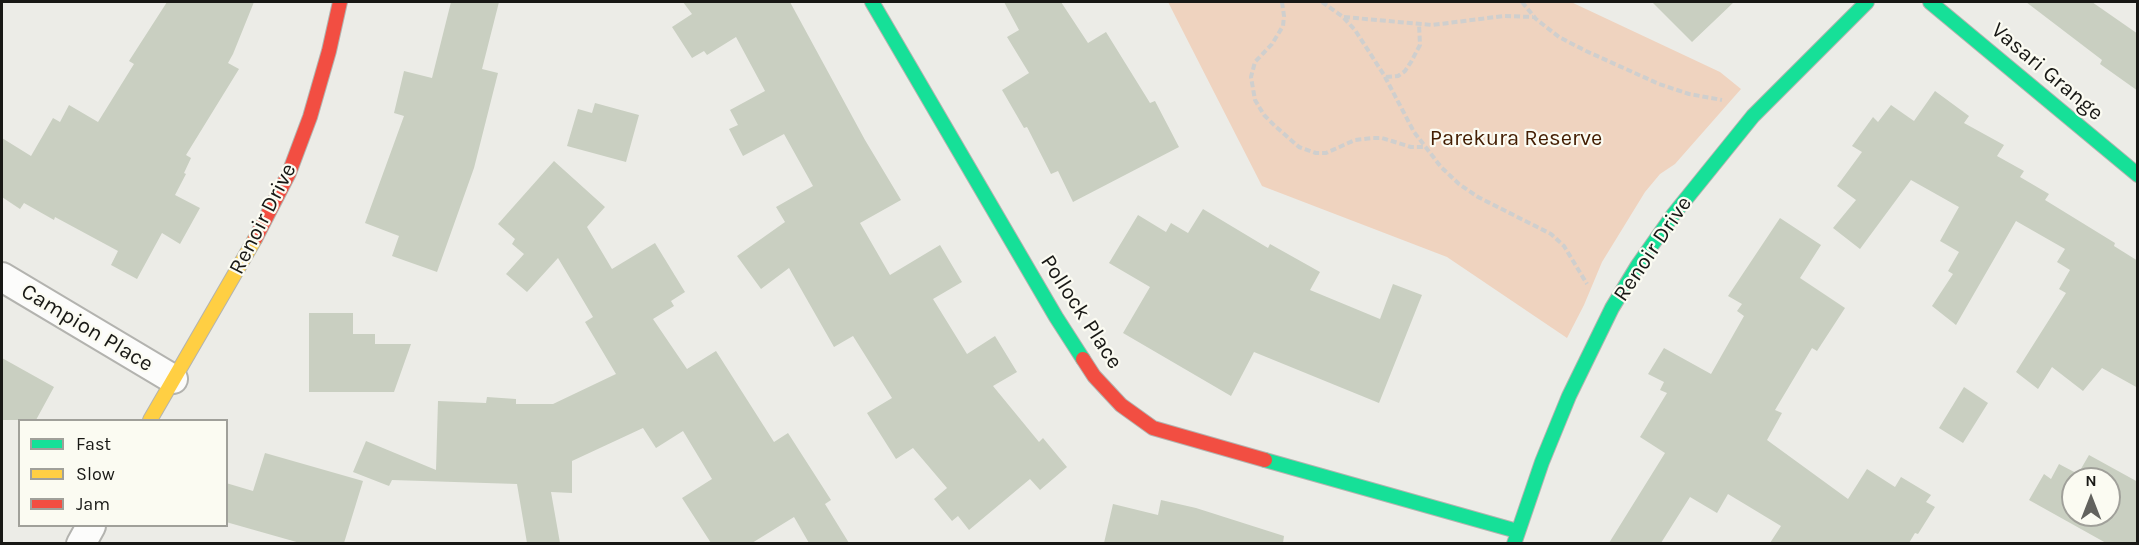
<!DOCTYPE html>
<html>
<head>
<meta charset="utf-8">
<style>
  body { margin:0 }
  #map { position:relative; width:2139px; height:545px; overflow:hidden; background:#ecece7; font-family:Karla,sans-serif }
  canvas { display:block }
  .frame { position:absolute; inset:0; border:3px solid #181815; pointer-events:none }
  .legend { position:absolute; left:18px; top:419px; width:210px; height:108px; box-sizing:border-box; background:#fbfbf2; border:2px solid #a0a09a; margin:0; padding:8px 10px; list-style:none; font-size:18px; color:#181815 }
  .legend li { display:flex; align-items:center; gap:12px; height:30px }
  .legend b { width:30px; border:2px solid #a0a09a }
  .north { position:absolute; left:2061px; top:467px; width:60px; height:60px; box-sizing:border-box; background:#fbfbf2; border:2px solid #a0a09a; border-radius:50%; rotate:0deg; font-size:16px; font-weight:700; line-height:24px; text-align:center; color:#181815 }
  .north::after { content:''; display:block; margin:auto; width:21px; height:27px; background:#62625e; clip-path:polygon(50% 0,100% 100%,50% 72%,0 100%) }
</style>
</head>
<body>
<div id="map">
<canvas width="2139" height="545"></canvas>
<div class="frame"></div>
<ul class="legend">
<li><b style="height:8px;background:#16e098"></b>Fast</li>
<li><b style="height:8px;background:#ffcf43"></b>Slow</li>
<li><b style="height:8px;background:#f24e42"></b>Jam</li>
</ul>
<div class="north">N</div>
</div>
<script>
const g = document.querySelector('canvas').getContext('2d');
g.lineJoin = 'round';
function fill(path, color) {
  g.fillStyle = color;
  g.fill(path, 'evenodd');
}
function toPath(rows) {
  const path = new Path2D();
  for (const r of rows) {
    path.moveTo(r[0], r[1]);
    for (let i = 2; i < r.length; i += 2) path.lineTo(r[i], r[i + 1]);
  }
  return path;
}
function stroke(path, color, width, dash) {
  g.strokeStyle = color;
  g.lineWidth = width;
  g.lineCap = dash ? 'butt' : 'round';
  g.setLineDash(dash || []);
  g.stroke(path);
}
function drawText(font, color, halo, rows, align = 'center') {
  g.font = font + ' Karla,sans-serif';
  g.lineWidth = 4.5;
  g.setLineDash([]);
  g.textBaseline = 'middle';
  g.strokeStyle = halo;
  g.fillStyle = color;
  for (const [text, x, y, turn = 0] of rows) {
    g.save();
    g.translate(x, y);
    g.rotate((+turn || 0) * Math.PI / 180);
    g.textAlign = isNaN(turn) ? turn : align;
    if (halo) g.strokeText(text, 0, 0);
    g.fillText(text, 0, 0);
    g.restore();
  }
}
const green = toPath([
  [1168,2,1571,2,1720,72,1741,89,1675,164,1660,174,1645,192,1602,262,1584,305,1567,338,1447,257,1262,186]
]);
const building = toPath([
  [167,2,254,2,233,54,228,63,239,69,186,155,191,158,184,173,186,174,175,195,200,208,180,244,162,233,137,279,111,265,118,251,55,217,54,220,24,203,20,209,2,197,2,138,31,156,53,118,60,122,69,105,98,122,134,64,129,61],
  [451,2,499,2,482,69,498,73,474,168,437,272,392,256,399,236,365,223,404,116,394,113,404,71,432,78],
  [683,2,790,2,865,140,901,200,860,223,890,275,940,245,962,282,933,299,967,354,995,336,1017,372,993,386,1039,442,1043,438,1067,467,1040,490,1030,479,969,530,958,516,952,521,934,499,947,488,913,448,896,459,867,413,892,398,853,336,834,347,789,268,761,289,737,256,785,222,776,207,813,186,784,134,743,156,729,129,738,125,730,110,765,91,736,37,707,55,704,51,692,58,672,27,692,14],
  [1004,2,1061,2,1088,43,1106,32,1150,103,1155,101,1179,147,1073,202,1058,171,1051,174,1027,127,1024,128,1002,90,1029,73,1007,37,1019,30],
  [1652,2,1734,2,1692,42],
  [2026,2,2092,2,2138,34,2138,91,2100,64,2102,60],
  [1935,91,1969,116,1964,123,2004,145,1997,156,2024,171,2020,177,2049,194,2045,200,2115,243,2114,246,2138,261,2138,388,2102,368,2083,391,2052,367,2038,389,2016,372,2066,293,2059,289,2070,270,2057,262,2065,249,2016,221,1956,325,1932,306,1953,274,1948,271,1959,252,1940,241,1959,207,1911,180,1860,249,1833,228,1856,200,1837,186,1862,152,1852,146,1873,117,1878,122,1891,105,1914,121],
  [595,103,639,115,626,162,567,146,578,109,592,113],
  [554,161,605,207,587,227,612,269,655,243,685,292,671,301,674,306,653,319,687,369,716,351,774,442,788,433,831,500,825,504,849,543,809,543,794,517,752,543,711,543,682,498,712,479,683,431,656,448,643,428,572,461,572,493,551,492,560,543,527,543,517,484,392,480,389,486,353,472,366,441,436,470,438,401,486,403,487,397,516,399,516,404,553,404,616,374,585,322,593,317,558,258,527,292,506,274,524,254,512,244,515,239,498,224],
  [1203,209,1268,248,1270,244,1320,272,1310,290,1380,319,1393,284,1422,295,1379,403,1254,352,1231,396,1123,333,1150,287,1109,263,1138,215,1166,232,1171,223,1188,233],
  [1780,218,1821,245,1800,278,1845,308,1817,351,1812,348,1775,410,1782,413,1767,440,1848,499,1867,469,1895,487,1901,477,1931,495,1926,502,1935,507,1918,534,1915,533,1909,543,1770,543,1781,526,1728,494,1717,513,1690,497,1661,543,1609,543,1665,453,1640,437,1667,393,1660,390,1664,382,1648,374,1664,348,1711,374,1744,316,1737,311,1742,304,1728,296],
  [309,313,353,313,353,334,375,334,375,344,411,344,394,392,309,392],
  [2,358,54,387,36,420,2,420],
  [1964,387,1988,403,1963,443,1939,428],
  [265,453,363,481,344,543,300,543,226,522,226,483,253,491],
  [2089,455,2138,482,2138,543,2106,543,2029,500,2044,474,2051,479,2059,464,2078,474],
  [2073,479,2109,479,2109,515,2073,515],
  [1161,500,1196,508,1284,536,1283,543,1104,543,1113,504,1158,515]
]);
const path = toPath([
  [1282,2,1284,16,1283,26,1272,44,1255,62,1251,77,1255,100,1264,115,1275,126,1299,147,1316,153,1326,153,1355,140,1373,138,1382,138,1411,147,1425,147],
  [1322,2,1343,17,1355,30,1384,75,1414,132,1441,167,1459,184,1478,197,1551,234,1564,246,1587,284],
  [1522,2,1536,19,1559,37,1586,51,1659,84,1689,94,1722,100],
  [1344,17,1432,25,1504,16,1533,17],
  [1386,77,1398,76,1405,71,1411,62,1420,45,1419,24]
]);
const street = toPath([
  [2,277,173,379],
  [81,544,91,526]
]);
const fast = toPath([
  [872,2,1056,317,1083,359],
  [1930,2,2138,175],
  [1265,460,1517,531],
  [1514,544,1542,462,1569,396,1612,308,1638,265,1673,215,1753,116,1867,2]
]);
const slow = toPath([
  [150,420,255,239]
]);
const jam = toPath([
  [255,239,289,173,310,117,329,51,340,2],
  [1083,359,1094,376,1121,405,1153,428,1265,460]
]);
const streetNames = [
  ["Vasari Grange",2047,72,40],
  ["Renoir Drive",263,219,-63],
  ["Renoir Drive",1653,249,-56],
  ["Pollock Place",1081,312,57],
  ["Campion Place",87,328,31]
];
const parkNames = [
  ["Parekura Reserve",1516,139]
];
fill(green, '#efd3bf');
fill(building, '#c9cfc1');
stroke(street, '#b3b3af', 32);
stroke(fast, '#b3b3af', 16);
stroke(slow, '#b3b3af', 16);
stroke(jam, '#b3b3af', 16);
stroke(path, '#cfcfce', 4, [6, 3]);
stroke(street, '#fcfcfb', 28);
stroke(fast, '#16e098', 14);
stroke(slow, '#ffcf43', 14);
stroke(jam, '#f24e42', 14);
drawText('22px', '#181815', '#fbfbf2', streetNames);
drawText('22px', '#431d02', '#fbfbf2', parkNames);
</script>
</body>
</html>
